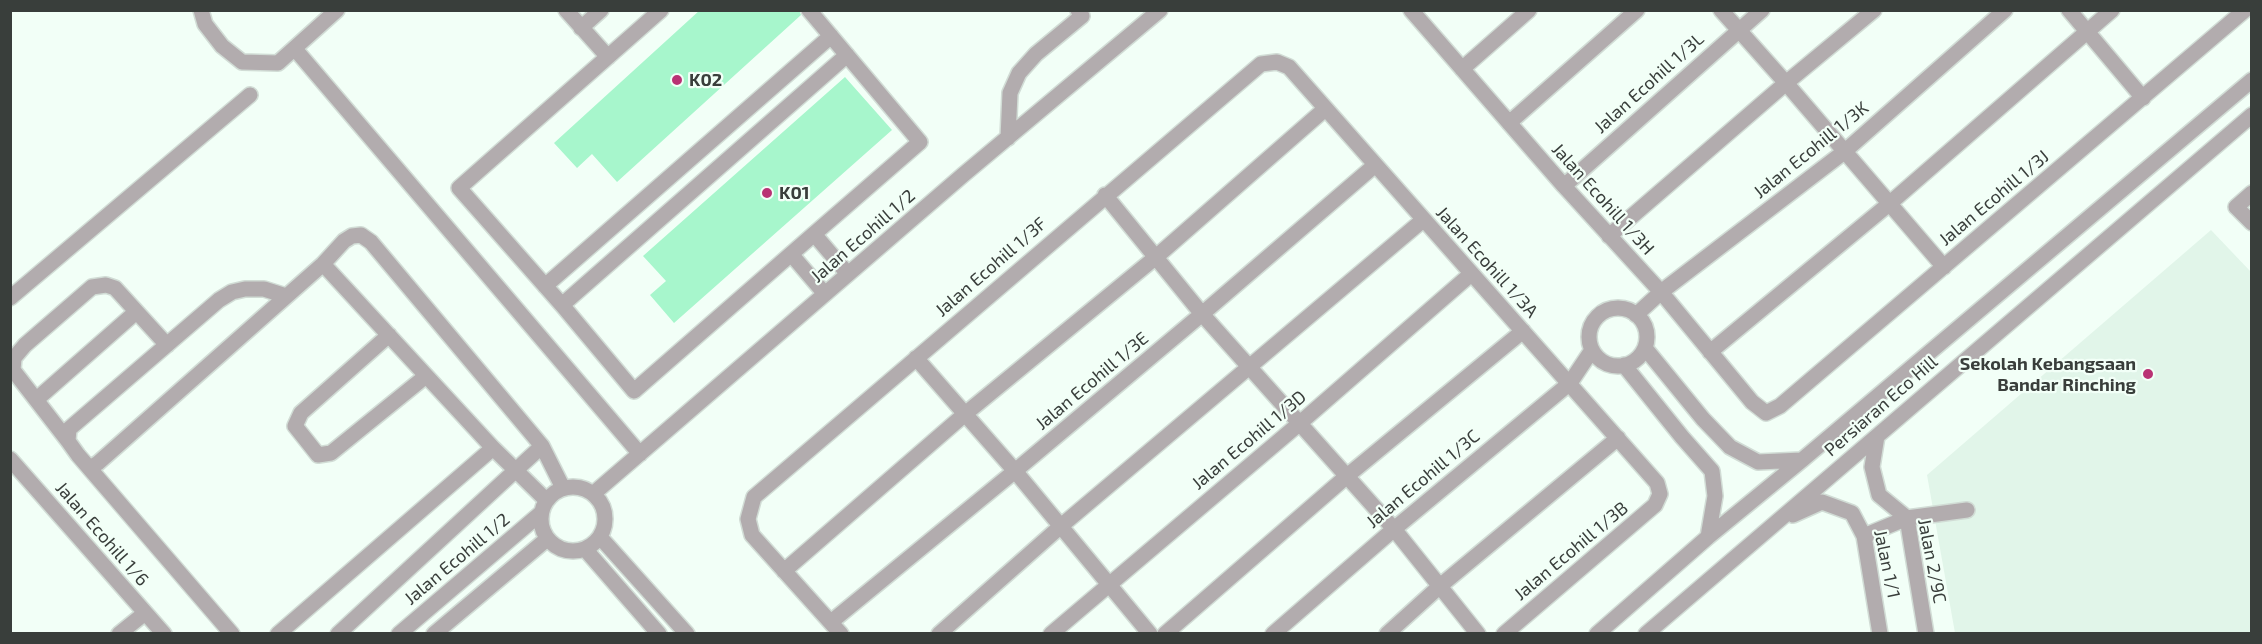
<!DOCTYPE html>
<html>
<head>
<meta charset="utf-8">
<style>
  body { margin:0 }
  #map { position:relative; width:2262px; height:644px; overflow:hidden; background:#f2fff7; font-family:"Exo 2",sans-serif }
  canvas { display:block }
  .frame { position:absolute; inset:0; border:12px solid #393e3b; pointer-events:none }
</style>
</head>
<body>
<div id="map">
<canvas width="2262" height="644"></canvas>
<div class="frame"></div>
</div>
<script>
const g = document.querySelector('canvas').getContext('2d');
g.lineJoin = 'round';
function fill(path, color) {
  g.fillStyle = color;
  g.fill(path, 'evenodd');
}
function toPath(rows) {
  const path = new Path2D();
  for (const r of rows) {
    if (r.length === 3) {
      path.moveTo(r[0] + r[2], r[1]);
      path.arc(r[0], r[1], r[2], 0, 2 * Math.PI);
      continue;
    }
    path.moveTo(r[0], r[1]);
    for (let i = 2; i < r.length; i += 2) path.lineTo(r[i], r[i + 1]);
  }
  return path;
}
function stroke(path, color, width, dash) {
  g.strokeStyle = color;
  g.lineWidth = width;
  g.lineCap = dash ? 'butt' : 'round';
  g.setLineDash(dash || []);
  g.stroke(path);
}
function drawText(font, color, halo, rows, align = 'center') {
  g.font = font + ' "Exo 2",sans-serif';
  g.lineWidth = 4.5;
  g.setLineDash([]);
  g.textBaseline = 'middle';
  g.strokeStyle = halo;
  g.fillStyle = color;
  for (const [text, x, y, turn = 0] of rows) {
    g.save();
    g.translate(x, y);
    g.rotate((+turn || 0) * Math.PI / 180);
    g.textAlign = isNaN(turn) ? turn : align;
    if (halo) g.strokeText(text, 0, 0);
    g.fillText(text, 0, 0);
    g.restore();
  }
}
const built = toPath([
  [2211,230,2251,272,2251,633,1955,633,1927,475]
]);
const building = toPath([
  [700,10,799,10,801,15,617,182,592,154,577,168,554,143],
  [845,77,892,130,674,323,650,295,666,281,643,256]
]);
const minor = toPath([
  [201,10,205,24,222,46,242,62,278,63,337,10],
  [566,10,608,57],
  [661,10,459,188,562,305,634,391,814,234],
  [809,10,920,142,814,234,848,274],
  [1411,10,1564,186,1661,292,1752,402,1766,413,1780,406,2245,10],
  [1721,10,1786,83,1944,267],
  [2069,10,2143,98],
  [581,28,601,10],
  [295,49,640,454],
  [1462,69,1529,10],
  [1509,123,1637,10],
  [1008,138,1010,93,1019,73,1036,54,1082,16,1078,10],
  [1564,186,1762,10],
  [2252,193,2236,207,2252,223],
  [1105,195,1202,314,1394,529,1478,634],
  [1609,236,1786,83,1874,10],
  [791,254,825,294],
  [323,264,493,448,546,500],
  [545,286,831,36],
  [10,298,250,95],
  [562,305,847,55],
  [1618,337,29],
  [1636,315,1661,292,1844,152,2005,10],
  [389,335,301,413,295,426,318,455,331,453,426,376],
  [1645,348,1703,419,1730,447,1758,462,1802,460],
  [1710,352,1889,204,2112,10],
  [916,358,1015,471,1150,634],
  [1624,365,1682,437,1712,471,1715,496,1708,537],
  [37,399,136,312],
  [1877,436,1872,467,1879,495,1907,518,1926,634],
  [68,441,13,370,14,358,25,345,92,287,106,285,115,288,167,345],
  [10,459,164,634],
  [90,468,98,463,323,264,344,241,352,236,361,235,371,242,542,446,563,488],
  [573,519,32],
  [593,494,963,175,1160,10],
  [1793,515,1822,502,1852,513,1864,536,1880,634],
  [1864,536,1907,518,1967,510],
  [600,537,687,634],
  [585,549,659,634],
  [784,571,965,414,1156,257,1325,109],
  [831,622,1015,471,1202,314,1374,166],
  [119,634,145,613],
  [232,634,78,455,68,441,69,429,219,300,232,292,245,289,264,289,286,296],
  [278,634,493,448],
  [338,634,542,446],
  [399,634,541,513],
  [434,634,547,539],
  [841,634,752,535,748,519,754,497,1261,64,1277,62,1289,67,1657,483,1660,494,1655,505,1504,634],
  [939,634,1061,526,1423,220],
  [1051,634,1300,423,1471,274],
  [1165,634,1347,476,1523,331],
  [1273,634,1394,529,1570,383,1592,350],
  [1387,634,1440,586,1618,438],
  [1597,634,1708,537,1802,460,2252,80],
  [1646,634,2252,115]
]);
const markers = [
  [677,80,6,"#b93274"],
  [767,193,6,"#b93274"],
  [2148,374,6,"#b93274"]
];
const poiNames = [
  ["K02",689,80],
  ["K01",779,193],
  ["Sekolah Kebangsaan",2136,364,"right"],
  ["Bandar Rinching",2136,385,"right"]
];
const streetNames = [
  ["Jalan Ecohill 1/3L",1649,83,-42],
  ["Jalan Ecohill 1/3K",1811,150,-39],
  ["Jalan Ecohill 1/3J",1994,198,-40],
  ["Jalan Ecohill 1/3H",1603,199,48],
  ["Jalan Ecohill 1/2",863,236,-41],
  ["Jalan Ecohill 1/3A",1487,262,48],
  ["Jalan Ecohill 1/3F",991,267,-41],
  ["Jalan Ecohill 1/3E",1092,381,-40],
  ["Persiaran Eco Hill",1881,406,-41],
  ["Jalan Ecohill 1/3D",1249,440,-40],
  ["Jalan Ecohill 1/3C",1423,479,-40],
  ["Jalan Ecohill 1/6",102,534,49],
  ["Jalan Ecohill 1/3B",1571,551,-40],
  ["Jalan Ecohill 1/2",457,559,-40],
  ["Jalan 2/9C",1932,561,79],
  ["Jalan 1/1",1887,564,78]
];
fill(built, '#e1f5e9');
fill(building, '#a7f6cc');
stroke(minor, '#d1dcd5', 18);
stroke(minor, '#b2acae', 15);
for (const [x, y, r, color] of markers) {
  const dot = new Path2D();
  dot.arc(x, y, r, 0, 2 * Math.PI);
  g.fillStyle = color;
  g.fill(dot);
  stroke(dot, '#f2fff7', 2);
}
drawText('bold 18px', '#393e3b', '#f2fff7', poiNames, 'left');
drawText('18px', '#393e3b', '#f2fff7', streetNames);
</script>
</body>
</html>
